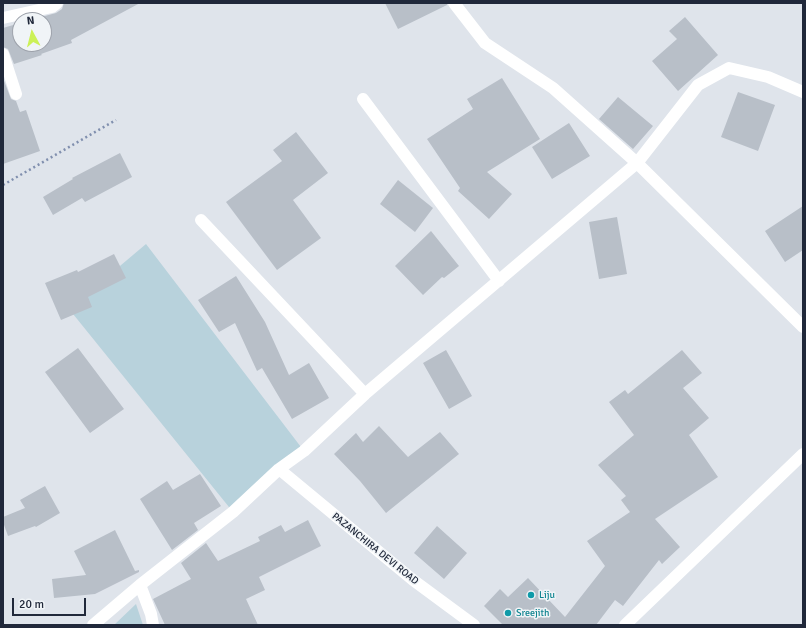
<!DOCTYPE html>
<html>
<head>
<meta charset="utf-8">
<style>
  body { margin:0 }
  #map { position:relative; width:806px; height:628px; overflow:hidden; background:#dfe4eb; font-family:Signika,sans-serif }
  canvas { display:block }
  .frame { position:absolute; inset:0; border:4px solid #20283a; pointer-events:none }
  .north { position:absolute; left:12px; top:12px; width:40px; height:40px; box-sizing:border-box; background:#f0f4f7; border:1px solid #9da2ab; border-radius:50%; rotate:353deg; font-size:11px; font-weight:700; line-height:16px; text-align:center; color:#20283a }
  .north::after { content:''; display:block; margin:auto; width:14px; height:18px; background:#ccf157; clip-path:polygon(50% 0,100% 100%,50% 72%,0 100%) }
  .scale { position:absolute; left:12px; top:598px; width:74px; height:18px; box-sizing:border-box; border:2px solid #20283a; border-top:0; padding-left:5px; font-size:12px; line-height:14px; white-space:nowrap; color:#20283a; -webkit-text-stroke:3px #f0f4f7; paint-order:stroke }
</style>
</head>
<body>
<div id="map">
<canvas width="806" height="628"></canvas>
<div class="frame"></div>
<div class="north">N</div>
<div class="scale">20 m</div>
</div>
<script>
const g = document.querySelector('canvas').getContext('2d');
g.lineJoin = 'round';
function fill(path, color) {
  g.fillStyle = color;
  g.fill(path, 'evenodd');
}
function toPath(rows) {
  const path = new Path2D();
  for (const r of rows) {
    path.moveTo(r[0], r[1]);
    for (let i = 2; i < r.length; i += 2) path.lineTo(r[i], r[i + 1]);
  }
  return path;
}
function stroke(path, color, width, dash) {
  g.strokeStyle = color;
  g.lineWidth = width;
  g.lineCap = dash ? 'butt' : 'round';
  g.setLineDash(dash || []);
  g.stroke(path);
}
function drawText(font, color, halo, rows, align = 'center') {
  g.font = font + ' Signika,sans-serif';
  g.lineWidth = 3;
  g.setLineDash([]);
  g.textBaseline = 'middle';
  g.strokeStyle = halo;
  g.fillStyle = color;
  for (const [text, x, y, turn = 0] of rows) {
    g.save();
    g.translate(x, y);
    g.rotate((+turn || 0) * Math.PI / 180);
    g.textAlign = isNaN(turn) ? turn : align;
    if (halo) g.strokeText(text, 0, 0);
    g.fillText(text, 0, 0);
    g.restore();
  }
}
const green = toPath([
  [146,244,304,451,233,512,69,309],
  [136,604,143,625,114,625]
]);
const building = toPath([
  [64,3,140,3,71,40,72,43,41,54,42,55,14,64,8,49,3,47,3,28,20,23,20,44,44,44,44,20,30,20,56,13,62,9],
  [385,3,447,3,447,5,398,29],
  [685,17,718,55,678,91,652,61,677,39,669,31],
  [3,78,11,99,16,101,20,112,26,110,40,151,3,164],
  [502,78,540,139,487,172,512,194,489,219,458,191,460,188,427,139,473,109,467,99],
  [738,92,775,105,758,151,721,137],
  [618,97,653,126,633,149,599,119],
  [569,123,590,156,552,179,532,147],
  [296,132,328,173,293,200,321,238,277,270,226,202,282,161,273,150],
  [120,153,132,177,85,202,82,198,53,215,43,197,73,179,72,178],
  [398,180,433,208,415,232,380,204],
  [803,206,803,250,785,262,765,231],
  [617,217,627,274,599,279,589,222],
  [431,231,459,266,444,278,442,277,423,295,395,266],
  [114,254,126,278,88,297,92,307,61,320,45,283,77,270,78,272],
  [236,276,265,322,289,375,309,363,329,398,292,419,262,368,257,371,235,323,219,332,198,300],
  [78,348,124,409,90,433,45,372],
  [446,350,472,396,449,409,423,363],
  [682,350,702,373,683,388,709,418,689,435,718,477,655,519,680,547,662,564,659,560,623,606,615,600,596,625,503,625,484,606,500,589,508,597,528,578,565,617,605,566,587,541,630,512,621,500,626,496,598,465,634,435,609,402,625,390,628,394],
  [379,426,408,457,440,432,459,454,386,513,360,481,334,454,356,433,363,442],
  [200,474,221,506,194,523,198,530,172,550,140,499,167,481,173,490],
  [45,486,60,513,36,527,35,526,8,536,3,522,3,517,25,508,20,500],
  [308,520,321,546,259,577,265,590,246,599,258,625,165,625,153,599,191,579,181,563,206,543,218,561,260,541,258,537,281,525,285,532],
  [437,526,467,553,444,579,414,553],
  [115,530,135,571,139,570,139,572,95,594,54,598,52,579,86,575,74,551]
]);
const path = toPath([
  [3,185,116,120]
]);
const minor = toPath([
  [454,3,485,43,553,88,637,163,803,327],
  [3,18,52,7,57,3],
  [3,54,16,94],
  [363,99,499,281],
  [201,220,365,394],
  [279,469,413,580,474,625],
  [140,585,151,614,153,625],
  [93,625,140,585,233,512,279,469,304,451,365,394,637,163,698,85,729,68,768,77,803,92],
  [625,625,803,454]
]);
const markers = [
  [531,595,4,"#0f9aa8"],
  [508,613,4,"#0f9aa8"]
];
const streetNames = [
  ["PAZANCHIRA DEVI ROAD",375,549,39]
];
const cultureNames = [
  ["Liju",539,595],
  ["Sreejith",516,613]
];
fill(green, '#b8d2dc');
fill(building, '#b8bfc8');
stroke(path, '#808fae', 2.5, [2, 3]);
stroke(minor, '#fff', 12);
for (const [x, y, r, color] of markers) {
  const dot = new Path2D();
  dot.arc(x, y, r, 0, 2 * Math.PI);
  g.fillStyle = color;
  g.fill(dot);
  stroke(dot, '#f0f4f7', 1.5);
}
drawText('10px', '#20283a', '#f0f4f7', streetNames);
drawText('10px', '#0d838f', '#f0f4f7', cultureNames, 'left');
</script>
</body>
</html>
